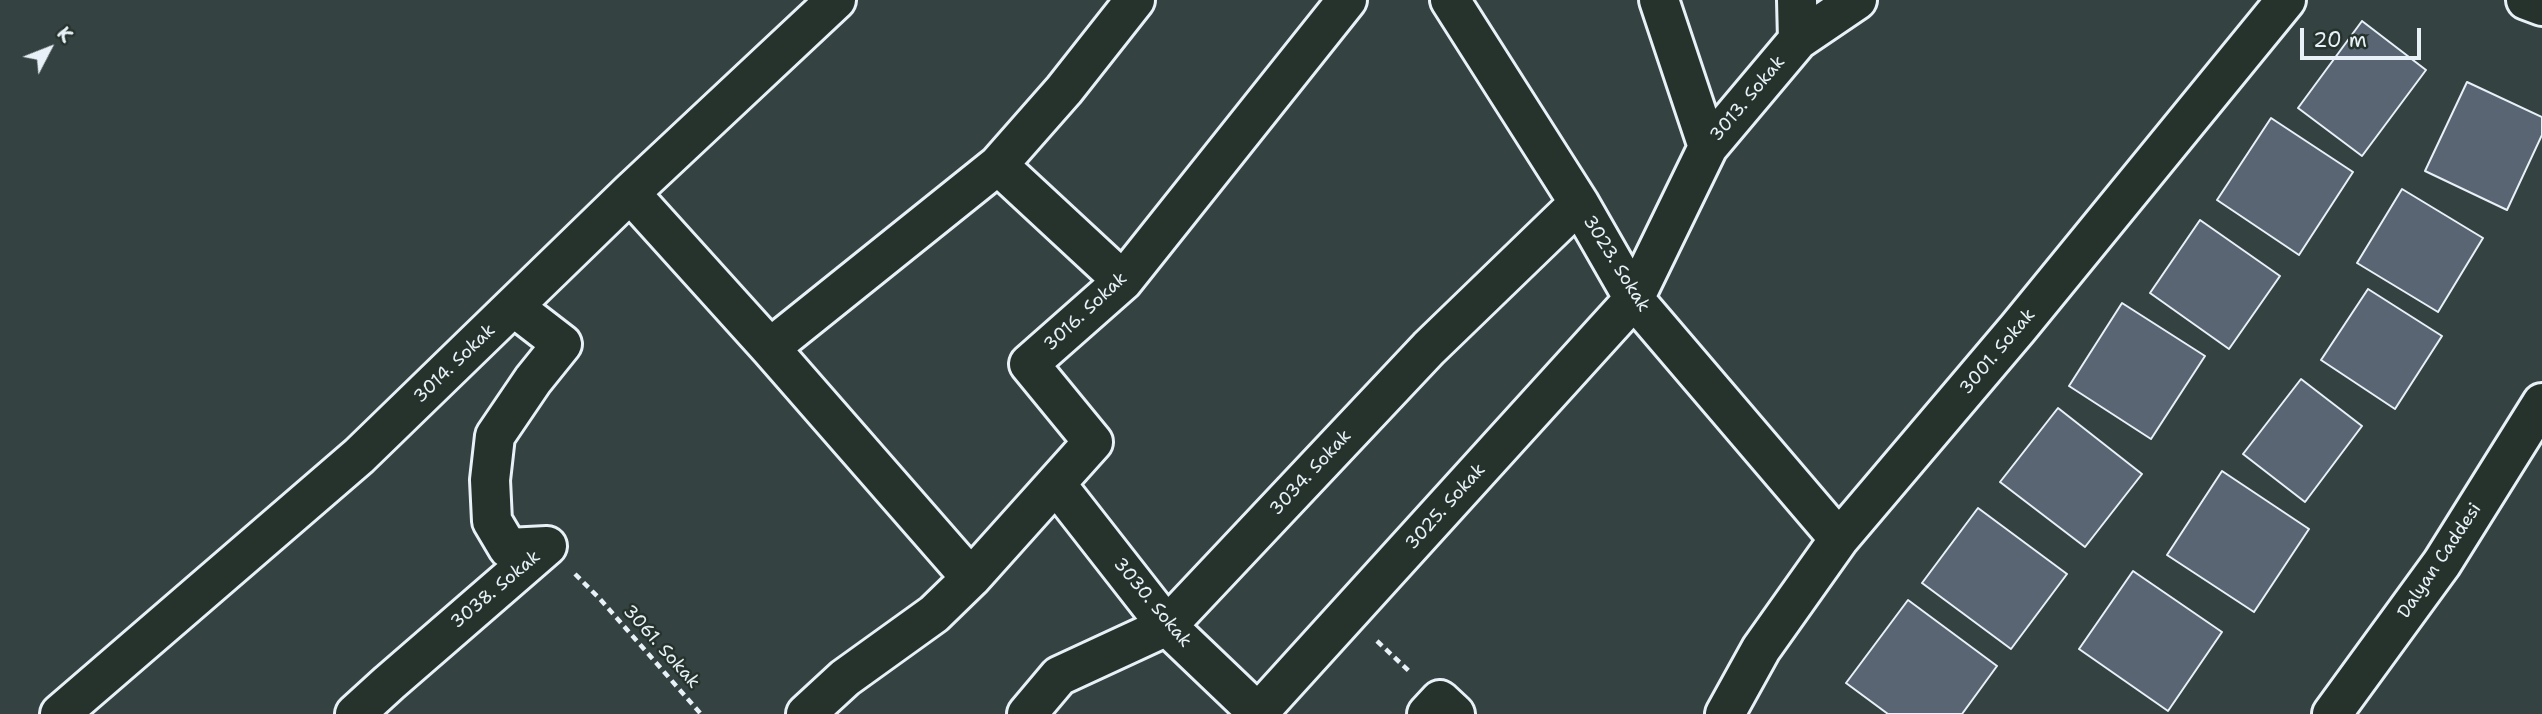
<!DOCTYPE html>
<html>
<head>
<meta charset="utf-8">
<style>
  body { margin:0 }
  #map { position:relative; width:2542px; height:714px; overflow:hidden; background:#354242; font-family:"Shantell Sans",sans-serif }
  canvas { display:block }
  .north { position:absolute; left:14px; top:14px; width:70px; height:70px; -webkit-text-stroke:5px #26332d; paint-order:stroke; rotate:48deg; font-size:19px; font-weight:700; line-height:28px; text-align:center; color:#e8f1f8 }
  .north::after { content:''; display:block; margin:auto; width:24px; height:32px; background:#e8f1f8; clip-path:polygon(50% 0,100% 100%,50% 72%,0 100%) }
  .scale { position:absolute; left:2300px; top:28px; width:121px; height:32px; box-sizing:border-box; border:4px solid #e8f1f8; border-top:0; padding-left:9px; font-size:21px; line-height:24px; white-space:nowrap; color:#e8f1f8; -webkit-text-stroke:5px #26332d; paint-order:stroke }
</style>
</head>
<body>
<div id="map">
<canvas width="2542" height="714"></canvas>
<div class="north">K</div>
<div class="scale">20 m</div>
</div>
<script>
const g = document.querySelector('canvas').getContext('2d');
g.lineJoin = 'round';
function fill(path, color) {
  g.fillStyle = color;
  g.fill(path, 'evenodd');
}
function toPath(rows) {
  const path = new Path2D();
  for (const r of rows) {
    path.moveTo(r[0], r[1]);
    for (let i = 2; i < r.length; i += 2) path.lineTo(r[i], r[i + 1]);
  }
  return path;
}
function stroke(path, color, width, dash) {
  g.strokeStyle = color;
  g.lineWidth = width;
  g.lineCap = dash ? 'butt' : 'round';
  g.setLineDash(dash || []);
  g.stroke(path);
}
function drawText(font, color, halo, rows, align = 'center') {
  g.font = font + ' "Shantell Sans",sans-serif';
  g.lineWidth = 5;
  g.setLineDash([]);
  g.textBaseline = 'middle';
  g.strokeStyle = halo;
  g.fillStyle = color;
  for (const [text, x, y, turn = 0] of rows) {
    g.save();
    g.translate(x, y);
    g.rotate((+turn || 0) * Math.PI / 180);
    g.textAlign = isNaN(turn) ? turn : align;
    if (halo) g.strokeText(text, 0, 0);
    g.fillText(text, 0, 0);
    g.restore();
  }
}
const building = toPath([
  [2362,21,2426,70,2362,156,2298,108,2362,21],
  [2467,82,2542,117,2542,135,2507,210,2425,171,2467,82],
  [2271,118,2353,172,2299,255,2217,200,2271,118],
  [2402,189,2483,238,2438,312,2357,263,2402,189],
  [2200,220,2280,276,2229,349,2150,293,2200,220],
  [2368,289,2442,336,2395,409,2321,360,2368,289],
  [2122,303,2205,356,2151,439,2069,386,2122,303],
  [2301,379,2362,426,2305,502,2243,454,2301,379],
  [2058,408,2142,474,2085,547,2000,482,2058,408],
  [2222,471,2309,529,2254,612,2167,555,2222,471],
  [1978,508,2067,574,2011,649,1922,583,1978,508],
  [2133,571,2222,632,2168,711,2079,649,2133,571],
  [1908,600,1997,666,1962,714,1888,714,1846,683,1908,600]
]);
const path = toPath([
  [575,574,600,599,701,714],
  [1377,641,1411,673]
]);
const minor = toPath([
  [1450,0,1579,203,1634,299,1839,539],
  [1659,0,1708,147],
  [1797,0,1798,40],
  [2526,0,2542,6],
  [998,165,1123,281],
  [630,193,770,348,971,578],
  [770,348,998,165,1064,90,1135,0],
  [1056,484,1167,626,1258,713],
  [60,714,359,456,630,193,836,0],
  [355,714,389,683,547,546,508,548,492,521,490,480,495,436,533,380,562,344,514,307],
  [806,714,845,678,934,614,971,578,1093,442,1029,364,1123,281,1347,0],
  [1027,714,1059,676,1167,626,1429,348,1579,203],
  [1257,714,1634,299,1708,147,1798,40,1857,0],
  [1427,714,1440,700,1455,714],
  [1725,714,1761,649,1839,539,2018,328,2286,0],
  [2332,714,2442,563,2542,403]
]);
const streetNames = [
  ["3013. Sokak",1748,99,-50],
  ["3023. Sokak",1616,264,58],
  ["3016. Sokak",1086,312,-43],
  ["3001. Sokak",1998,352,-50],
  ["3014. Sokak",455,364,-44],
  ["3034. Sokak",1311,473,-47],
  ["3025. Sokak",1446,507,-48],
  ["Dalyan Caddesi",2440,561,-56],
  ["3038. Sokak",496,590,-40],
  ["3030. Sokak",1152,603,50],
  ["3061. Sokak",661,647,48]
];
fill(building, '#596573');
stroke(building, '#e8f1f8', 2);
stroke(minor, '#e8f1f8', 44);
stroke(path, '#e8f1f8', 4.5, [7, 5]);
stroke(minor, '#26332d', 38);
drawText('18px', '#e8f1f8', '#26332d', streetNames);
</script>
</body>
</html>
